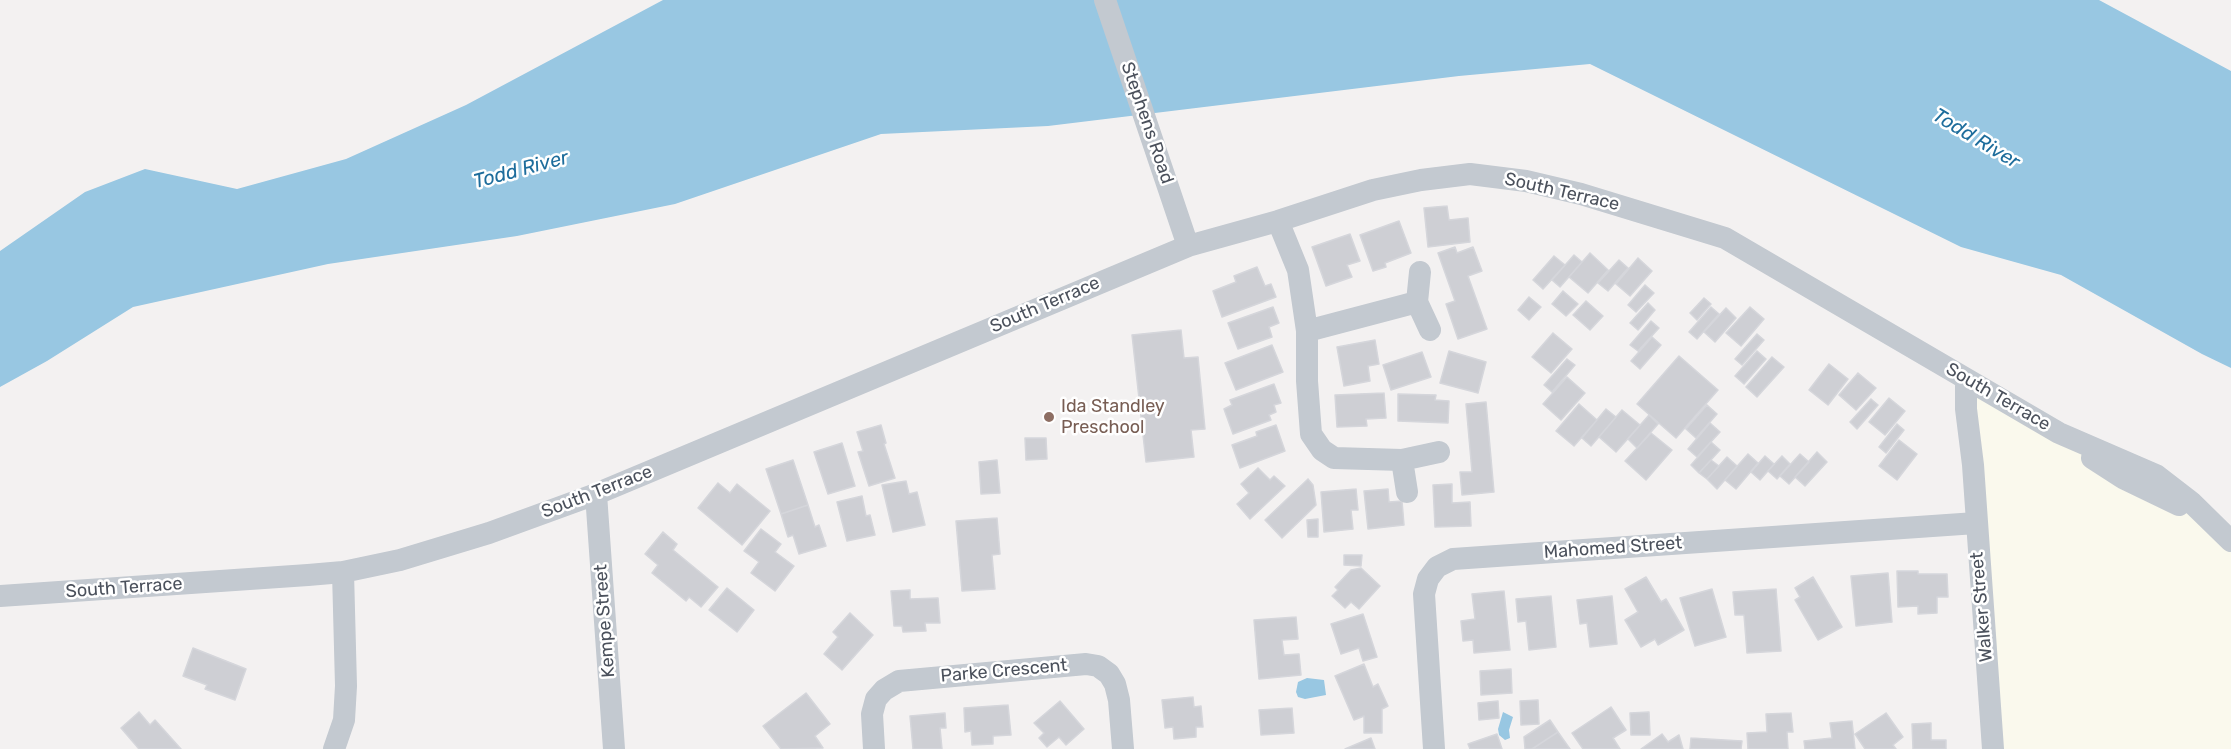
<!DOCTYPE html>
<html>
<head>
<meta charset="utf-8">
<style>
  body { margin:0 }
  canvas { display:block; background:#f3f1f1 }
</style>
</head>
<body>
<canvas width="2231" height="749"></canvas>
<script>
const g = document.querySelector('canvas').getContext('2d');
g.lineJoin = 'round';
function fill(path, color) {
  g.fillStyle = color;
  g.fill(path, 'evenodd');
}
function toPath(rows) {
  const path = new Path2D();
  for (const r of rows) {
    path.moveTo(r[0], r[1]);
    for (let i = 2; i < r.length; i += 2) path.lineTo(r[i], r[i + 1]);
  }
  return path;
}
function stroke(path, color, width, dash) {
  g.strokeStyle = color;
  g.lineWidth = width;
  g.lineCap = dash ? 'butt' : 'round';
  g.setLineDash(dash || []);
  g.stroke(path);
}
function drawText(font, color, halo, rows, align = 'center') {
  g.font = font + ' Rubik,sans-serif';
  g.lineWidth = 5;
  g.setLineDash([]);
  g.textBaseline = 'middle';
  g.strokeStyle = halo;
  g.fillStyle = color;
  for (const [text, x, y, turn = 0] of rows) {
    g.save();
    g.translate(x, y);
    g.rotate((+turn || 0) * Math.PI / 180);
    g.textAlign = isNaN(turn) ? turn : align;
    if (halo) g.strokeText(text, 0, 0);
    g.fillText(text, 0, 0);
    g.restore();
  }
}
const commercial = toPath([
  [1971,382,2059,433,2231,541,2231,749,1993,749]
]);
const water = toPath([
  [663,0,2099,0,2231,71,2231,368,2202,354,2061,275,1961,247,1590,64,1459,76,1048,126,881,134,675,204,517,236,328,264,133,307,47,361,0,387,0,251,85,192,145,169,237,189,346,159,466,105],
  [1307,678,1324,680,1326,695,1305,699,1298,697,1296,692,1298,682],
  [1503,712,1513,717,1509,730,1510,738,1505,740,1499,735,1498,729]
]);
const building = toPath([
  [1447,206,1449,220,1468,218,1470,242,1428,247,1424,208,1447,206],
  [1399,221,1411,253,1385,263,1386,267,1373,271,1360,235,1399,221],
  [1350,234,1360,261,1347,265,1352,277,1326,286,1312,247,1350,234],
  [1455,247,1457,253,1473,247,1482,271,1468,276,1487,329,1458,339,1446,304,1455,301,1438,253,1455,247],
  [1590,253,1608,270,1588,293,1569,277,1590,253],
  [1574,255,1582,262,1560,287,1552,280,1574,255],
  [1554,256,1565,265,1543,289,1533,280,1554,256],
  [1638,258,1652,271,1630,296,1616,284,1638,258],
  [1619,260,1628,268,1608,291,1598,283,1619,260],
  [1257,267,1265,286,1271,284,1276,297,1222,317,1213,291,1236,282,1234,276,1257,267],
  [1645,285,1654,293,1636,312,1628,305,1645,285],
  [1563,291,1578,304,1566,316,1552,304,1563,291],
  [1529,297,1541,307,1529,320,1518,310,1529,297],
  [1704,298,1711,304,1697,320,1690,313,1704,298],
  [1586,301,1603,316,1590,330,1573,315,1586,301],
  [1648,303,1655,310,1638,330,1630,323,1648,303],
  [1273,307,1279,323,1269,327,1272,337,1238,349,1228,323,1273,307],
  [1711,307,1719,314,1697,339,1689,332,1711,307],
  [1750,307,1764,319,1741,346,1726,333,1750,307],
  [1726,308,1736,318,1715,342,1704,332,1726,308],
  [1651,321,1659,328,1638,351,1630,345,1651,321],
  [1181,330,1184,358,1198,357,1205,429,1191,430,1194,457,1146,462,1132,335,1181,330],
  [1553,333,1572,349,1551,373,1532,357,1553,333],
  [1757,334,1764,340,1742,365,1735,359,1757,334],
  [1652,337,1661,345,1640,369,1631,361,1652,337],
  [1375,340,1379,364,1368,366,1370,381,1344,386,1337,347,1375,340],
  [1272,345,1283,372,1236,390,1225,363,1272,345],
  [1449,351,1486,362,1478,393,1440,383,1449,351],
  [1757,351,1766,359,1744,384,1735,376,1757,351],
  [1422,352,1431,377,1391,390,1383,365,1422,352],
  [1679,356,1718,390,1676,438,1637,404,1679,356],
  [1772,357,1784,367,1757,397,1746,387,1772,357],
  [1567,359,1575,365,1552,392,1544,385,1567,359],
  [1829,364,1848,379,1828,405,1809,390,1829,364],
  [1858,373,1876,388,1856,410,1839,395,1858,373],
  [1567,377,1585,393,1561,420,1543,404,1567,377],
  [1274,384,1281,403,1274,405,1276,412,1269,415,1271,420,1233,434,1224,409,1232,405,1230,400,1274,384],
  [1384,393,1386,418,1366,419,1367,426,1337,427,1335,395,1384,393],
  [1398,394,1436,395,1435,400,1449,401,1448,423,1398,421,1398,394],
  [1889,398,1905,411,1885,435,1869,422,1889,398],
  [1871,399,1878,405,1857,429,1850,422,1871,399],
  [1486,402,1494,492,1462,495,1460,472,1472,472,1466,404,1486,402],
  [1579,404,1597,420,1574,446,1556,431,1579,404],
  [1707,405,1717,414,1696,438,1686,429,1707,405],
  [1606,409,1616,417,1591,446,1582,438,1606,409],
  [1622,410,1640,425,1616,452,1599,437,1622,410],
  [1649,415,1658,424,1637,448,1628,439,1649,415],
  [1710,423,1720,432,1697,457,1688,449,1710,423],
  [1897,424,1904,430,1886,453,1879,447,1897,424],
  [881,425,886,443,884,444,895,478,869,486,858,452,863,451,857,432,881,425],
  [1276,425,1285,451,1240,468,1232,445,1257,436,1256,432,1276,425],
  [1651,433,1672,450,1646,480,1625,461,1651,433],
  [1025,438,1046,438,1047,459,1026,460,1025,438],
  [1899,440,1917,454,1897,480,1879,466,1899,440],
  [1711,442,1720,450,1699,473,1691,465,1711,442],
  [842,443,855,486,828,494,814,452,842,443],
  [1817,452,1827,462,1805,486,1795,477,1817,452],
  [1748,454,1758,463,1736,489,1725,480,1748,454],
  [1800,454,1809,462,1789,484,1780,476,1800,454],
  [1765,456,1774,464,1760,480,1751,472,1765,456],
  [1782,456,1790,464,1777,479,1768,471,1782,456],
  [1727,457,1737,466,1717,489,1707,479,1727,457],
  [793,460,808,505,781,514,766,469,793,460],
  [997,460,1000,493,981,494,979,462,997,460],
  [1711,460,1719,466,1707,479,1699,473,1711,460],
  [1258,468,1270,480,1274,476,1285,486,1250,519,1237,504,1249,493,1241,484,1258,468],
  [1308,479,1313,485,1316,505,1282,538,1265,520,1308,479],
  [906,481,909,494,917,492,925,525,893,532,882,485,906,481],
  [718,483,730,493,737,484,770,511,742,545,698,508,718,483],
  [1452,484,1452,503,1470,502,1471,526,1435,527,1433,485,1452,484],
  [1356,489,1358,510,1351,510,1353,529,1324,532,1321,492,1356,489],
  [1388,489,1389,502,1402,501,1404,525,1368,529,1364,491,1388,489],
  [862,496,866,516,870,515,875,535,847,541,837,502,862,496],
  [808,505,815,527,819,525,826,546,799,554,793,535,788,537,781,514,808,505],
  [997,518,1000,554,992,555,995,589,962,591,956,521,997,518],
  [1318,519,1318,537,1308,537,1307,520,1318,519],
  [761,529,781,544,775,552,794,566,775,591,751,573,759,562,744,551,761,529],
  [663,532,677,544,673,550,718,587,701,607,689,597,686,601,652,573,658,565,645,554,663,532],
  [1344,555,1362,555,1361,566,1344,565,1344,555],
  [1361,568,1380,586,1359,609,1351,602,1345,608,1332,596,1338,590,1335,587,1351,570,1361,568],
  [1897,571,1918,571,1918,574,1947,574,1948,597,1937,597,1937,613,1918,614,1918,606,1898,607,1897,571],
  [1888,573,1892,622,1856,626,1851,576,1888,573],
  [1646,577,1661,602,1666,599,1684,630,1658,645,1655,639,1641,647,1625,620,1638,612,1625,589,1646,577],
  [1813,577,1842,627,1818,640,1795,600,1800,597,1795,588,1813,577],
  [727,588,754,610,737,632,709,610,727,588],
  [1712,589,1726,637,1695,646,1680,598,1712,589],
  [1776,589,1781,651,1747,653,1744,615,1735,615,1733,592,1776,589],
  [910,590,910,599,938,598,940,623,925,623,926,631,903,632,902,626,894,626,891,591,910,590],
  [1504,591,1510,650,1474,653,1473,640,1463,641,1461,621,1475,619,1472,594,1504,591],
  [1551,596,1556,647,1529,650,1526,621,1518,622,1516,599,1551,596],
  [1612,596,1617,644,1590,647,1587,623,1580,624,1577,600,1612,596],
  [850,613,873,635,842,670,824,654,838,637,833,632,850,613],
  [1363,614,1377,657,1363,661,1359,648,1341,654,1331,624,1363,614],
  [1296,617,1298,639,1282,640,1284,655,1299,654,1301,675,1259,679,1254,620,1296,617],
  [193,648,246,669,235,700,205,689,207,685,183,676,193,648],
  [1364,664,1373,687,1378,684,1388,706,1382,709,1382,733,1364,733,1364,716,1354,720,1335,676,1364,664],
  [1511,669,1512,693,1481,695,1480,671,1511,669],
  [806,693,830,724,815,736,823,748,781,749,763,726,806,693],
  [1193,697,1194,707,1201,706,1203,727,1196,727,1196,737,1174,739,1173,727,1165,728,1162,700,1193,697],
  [1538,700,1539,724,1521,725,1520,701,1538,700],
  [1060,701,1084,729,1066,745,1059,737,1047,747,1039,738,1044,733,1034,723,1060,701],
  [1498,701,1499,718,1479,720,1478,703,1498,701],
  [1008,705,1011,735,993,736,993,744,972,745,971,731,965,732,964,708,1008,705],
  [1611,707,1626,730,1613,738,1620,749,1583,749,1572,733,1611,707],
  [1292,708,1294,733,1261,735,1259,710,1292,708],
  [139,712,150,725,155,720,181,749,139,749,121,728,139,712],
  [1649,712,1650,735,1631,735,1630,713,1649,712],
  [945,713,946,728,940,728,942,749,913,749,910,716,945,713],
  [1791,713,1793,732,1787,732,1788,749,1748,749,1747,733,1767,732,1766,714,1791,713],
  [1886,713,1903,737,1893,745,1896,749,1865,749,1855,734,1886,713],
  [1550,720,1558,732,1532,749,1525,749,1524,737,1550,720],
  [1852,721,1855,749,1805,749,1804,741,1832,738,1830,723,1852,721],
  [1931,723,1931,740,1946,740,1946,749,1913,749,1912,724,1931,723],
  [1558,732,1570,749,1535,749,1534,748,1558,732],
  [1497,734,1502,749,1470,749,1468,744,1497,734],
  [1662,734,1668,742,1679,735,1683,749,1641,749,1662,734],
  [1371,738,1375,749,1345,749,1371,738],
  [1691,738,1742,741,1741,749,1690,749,1691,738]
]);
const minor = toPath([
  [1105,0,1188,246],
  [1278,221,1298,270,1307,331,1307,381,1311,434,1322,450,1334,458,1402,460,1439,452],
  [1420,272,1417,302,1430,330],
  [1307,331,1417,302],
  [1966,379,1966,409,1973,465,1993,749],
  [2092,458,2123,478,2179,505],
  [1402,460,1407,492],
  [596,494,614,749],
  [0,596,308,575,343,572,400,560,489,533,596,494,1188,246,1278,221,1373,190,1421,180,1470,174,1526,181,1581,194,1725,238,2059,433,2156,475,2191,502,2231,541],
  [334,749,344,720,346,686,343,572],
  [874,749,872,714,876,699,884,690,899,681,1086,664,1098,666,1109,674,1115,684,1119,700,1123,749],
  [1434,749,1424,594,1428,579,1437,567,1453,559,1976,523]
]);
const markers = [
  [1049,417,6,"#8d6e63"]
];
const streetNames = [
  ["Stephens Road",1147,123,71],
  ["South Terrace",1562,192,13],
  ["South Terrace",1045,305,-23],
  ["South Terrace",1998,397,30],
  ["South Terrace",597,492,-21],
  ["Mahomed Street",1613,548,-4],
  ["South Terrace",124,588,-4],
  ["Walker Street",1982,607,-95],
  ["Kempe Street",605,621,-94],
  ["Parke Crescent",1004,671,-5]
];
const educationNames = [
  ["Ida Standley",1061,407],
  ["Preschool",1061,428]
];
const waterNames = [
  ["Todd River",1976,139,31],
  ["Todd River",521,170,-15]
];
fill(commercial, '#faf9ed');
fill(water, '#98c7e2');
fill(building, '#cecfd4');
stroke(building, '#d5d6db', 1.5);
stroke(minor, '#c3c9d0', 22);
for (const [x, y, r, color] of markers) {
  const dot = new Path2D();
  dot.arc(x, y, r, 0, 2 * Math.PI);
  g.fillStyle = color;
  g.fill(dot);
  stroke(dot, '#fff', 2);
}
drawText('18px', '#4b515c', '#fff', streetNames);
drawText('18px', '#785e54', '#fff', educationNames, 'left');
drawText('italic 20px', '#1e6d9c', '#fff', waterNames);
</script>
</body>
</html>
